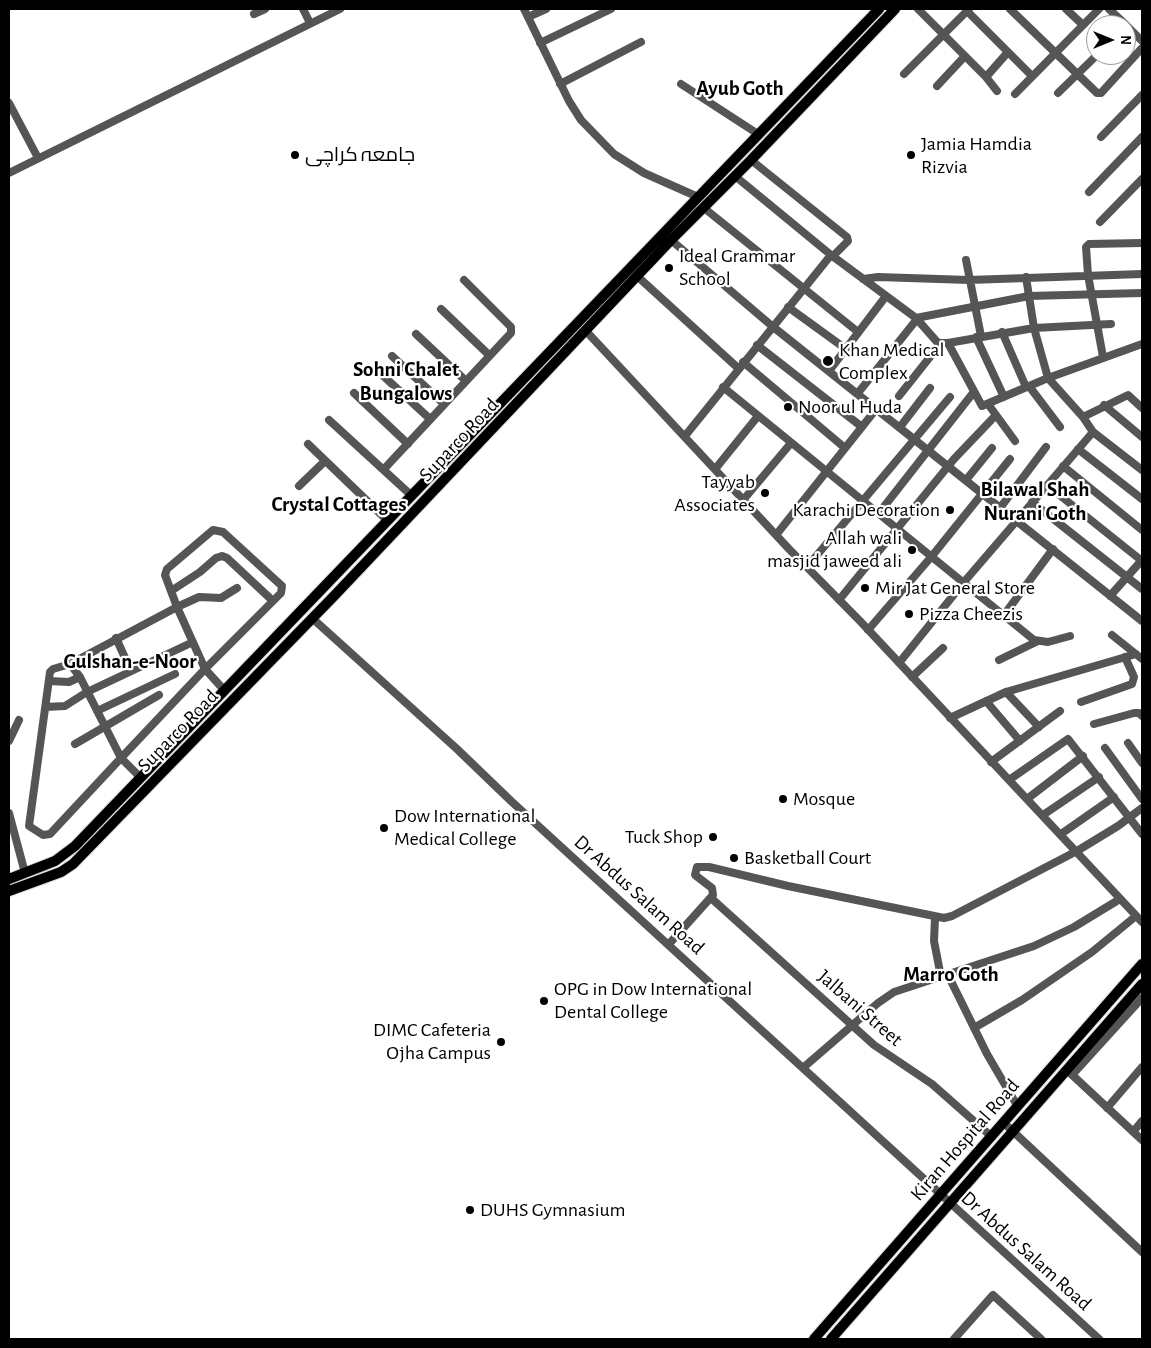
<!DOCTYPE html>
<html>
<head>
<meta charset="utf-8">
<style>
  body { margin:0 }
  #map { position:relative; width:1151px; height:1348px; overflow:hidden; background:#fff; font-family:"Alegreya Sans",sans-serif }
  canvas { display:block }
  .frame { position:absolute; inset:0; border:10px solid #000; pointer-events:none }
  .north { position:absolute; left:1086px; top:15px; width:50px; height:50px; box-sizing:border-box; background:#fff; border:1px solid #999; border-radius:50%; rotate:90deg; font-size:14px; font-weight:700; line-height:20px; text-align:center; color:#000 }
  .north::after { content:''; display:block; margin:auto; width:18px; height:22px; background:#000; clip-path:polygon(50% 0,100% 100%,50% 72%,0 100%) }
</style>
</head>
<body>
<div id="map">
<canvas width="1151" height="1348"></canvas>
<div class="frame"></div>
<div class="north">N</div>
</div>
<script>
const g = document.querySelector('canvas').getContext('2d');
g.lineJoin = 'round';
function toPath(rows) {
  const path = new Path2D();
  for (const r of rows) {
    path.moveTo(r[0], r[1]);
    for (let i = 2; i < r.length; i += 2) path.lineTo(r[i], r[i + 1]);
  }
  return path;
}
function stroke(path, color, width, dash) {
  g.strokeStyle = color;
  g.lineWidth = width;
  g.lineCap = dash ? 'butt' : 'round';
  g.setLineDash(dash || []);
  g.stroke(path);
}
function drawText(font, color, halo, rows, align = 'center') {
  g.font = font + ' "Alegreya Sans",Cairo,sans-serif';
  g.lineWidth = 4.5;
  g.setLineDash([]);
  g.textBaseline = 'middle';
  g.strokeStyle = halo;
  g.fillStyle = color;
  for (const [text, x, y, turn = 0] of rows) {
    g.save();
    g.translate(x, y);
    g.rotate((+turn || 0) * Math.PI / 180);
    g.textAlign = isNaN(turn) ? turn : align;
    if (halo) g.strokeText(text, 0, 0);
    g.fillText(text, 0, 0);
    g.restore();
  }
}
const minor = toPath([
  [303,9,310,23],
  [524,9,569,101,581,120,614,154,644,173,698,197],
  [918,9,986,77,997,91],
  [1010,9,1097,93,1101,93,1142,48],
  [1066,9,1083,25],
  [1109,9,1126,25],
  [967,11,1032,76],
  [254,14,265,9],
  [528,17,546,9],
  [1126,25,1142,41],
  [540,43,611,9],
  [904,74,969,9],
  [986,77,1008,52],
  [560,84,641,42],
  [681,84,758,134],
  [937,86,965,56],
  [1058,93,1097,55],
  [1015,94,1099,9],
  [9,103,38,158],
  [1101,137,1142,95],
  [751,160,847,237,848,241,833,256],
  [9,173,340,9],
  [735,176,831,255,916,318,938,343,948,343,1034,328,1111,324],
  [1089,192,1142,137],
  [704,208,858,332],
  [1100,222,1142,179],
  [671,240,772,326,1142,621],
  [966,260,981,336],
  [637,276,738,368],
  [1026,277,1034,328,1048,378,1083,417,1128,395,1142,408],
  [863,279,878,277,969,280,1142,274],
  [788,307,846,349],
  [441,309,489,355],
  [916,318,1029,296,1142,293],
  [586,331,789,549,860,621,1142,922],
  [1002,332,1026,387],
  [416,334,466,381],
  [976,337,1004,397],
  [948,343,982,406,1048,378,1142,344],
  [757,345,862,427],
  [392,356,444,404],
  [1103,357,1088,275,1086,247,1089,244,1142,243],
  [743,362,845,448],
  [378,371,430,419],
  [829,371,886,296],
  [1029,386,1060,427],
  [723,387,1034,640,1048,642,1070,636],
  [354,393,408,444],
  [858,393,917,319],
  [899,396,941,343],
  [988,404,1015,441],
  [1104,405,1142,437],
  [329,420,412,496],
  [900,427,930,388],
  [1093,432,1142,470],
  [685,436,831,255],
  [308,444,388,521],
  [1078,449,1142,499],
  [1063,466,1142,530],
  [716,468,758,416],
  [384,469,511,333,511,327,464,280],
  [966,480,992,448],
  [1047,485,1142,561],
  [299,486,325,461],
  [744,499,791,443],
  [1032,502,1142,589],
  [1000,508,1046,447],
  [879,513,973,393],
  [776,535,877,408],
  [807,567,950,397],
  [171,591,200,572,216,558,222,556,227,558,273,601],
  [1110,596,1142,560],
  [839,600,954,459,996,415],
  [1004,615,1053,549],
  [312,618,457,749,511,801,1099,1339],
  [868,630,932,556,1010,459],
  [1112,635,1142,659],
  [116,638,131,671],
  [999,660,1038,641],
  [899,663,964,582,1093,432,1083,417],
  [70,664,177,607,199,597,221,598,237,588],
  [912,677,943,648],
  [49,681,69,682,80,677],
  [1006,692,1039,727],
  [986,701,1020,741],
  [1081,702,1132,684,1134,677,1125,657],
  [46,707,65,706,87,692,193,642],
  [97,711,175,674],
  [950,718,1006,692,1136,654],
  [1094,724,1134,713,1139,713,1142,716],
  [9,741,19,720],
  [1128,743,1142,763],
  [75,744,159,695],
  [1105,748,1142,799],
  [991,762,1060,711],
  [141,778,121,758,80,677,70,664,53,669,50,672,29,826,43,835,50,834,121,758,205,669,281,593,282,586,223,532,213,530,167,569,165,575,177,607,205,669,225,691],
  [1009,780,1068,739,1142,834],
  [1027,799,1083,756],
  [9,813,25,873],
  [1043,815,1099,777],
  [1061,834,1114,797],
  [711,898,874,1045,932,1084,992,1137],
  [935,918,934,941,941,977],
  [669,944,713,895,712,888,695,875,697,867,709,867,788,886,944,918,952,916,1077,851,1118,826,1142,808],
  [948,975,987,1054,1018,1107],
  [974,1028,1022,1000,1092,952,1136,916],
  [804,1067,878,1003,894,992,1034,946,1074,927,1120,899],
  [1069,1072,1142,1140],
  [1072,1075,1142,998],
  [1107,1108,1142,1067],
  [1004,1123,1142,1252],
  [1133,1132,1142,1121],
  [954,1339,993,1295,1041,1339]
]);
const major = toPath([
  [9,879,55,861,75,846,879,9],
  [9,891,61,872,73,864,334,596,671,240,751,160,895,9],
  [814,1339,1142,964],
  [831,1339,1142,984]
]);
const markers = [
  [295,155,5,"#000"],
  [911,155,5,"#000"],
  [669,268,5,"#000"],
  [828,361,6,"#000"],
  [788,407,5,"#000"],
  [765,493,5,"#000"],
  [950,510,5,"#000"],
  [912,550,5,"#000"],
  [865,588,5,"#000"],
  [909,614,5,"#000"],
  [783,799,5,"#000"],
  [384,828,5,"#000"],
  [713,837,5,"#000"],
  [734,858,5,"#000"],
  [544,1001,5,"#000"],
  [501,1042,5,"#000"],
  [470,1210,5,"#000"]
];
const poiNames = [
  ["Jamia Hamdia",921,144],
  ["Rizvia",921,167],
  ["جامعہ کراچی",305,155],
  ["Ideal Grammar",679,256],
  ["School",679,279],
  ["Khan Medical",839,350],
  ["Complex",839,373],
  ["Noor ul Huda",798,407],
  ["Tayyab",755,482,"right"],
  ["Associates",755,505,"right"],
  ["Karachi Decoration",940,510,"right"],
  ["Allah wali",902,538,"right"],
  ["masjid jaweed ali",902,561,"right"],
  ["Mir Jat General Store",875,588],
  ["Pizza Cheezis",919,614],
  ["Mosque",793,799],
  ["Dow International",394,816],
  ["Medical College",394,839],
  ["Tuck Shop",703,837,"right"],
  ["Basketball Court",744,858],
  ["OPG in Dow International",554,989],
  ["Dental College",554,1012],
  ["DIMC Cafeteria",491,1030,"right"],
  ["Ojha Campus",491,1053,"right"],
  ["DUHS Gymnasium",480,1210]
];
const streetNames = [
  ["Suparco Road",459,440,-47],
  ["Suparco Road",178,731,-46],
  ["Dr Abdus Salam Road",639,895,42],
  ["Jalbani Street",860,1008,41],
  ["Kiran Hospital Road",965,1140,-49],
  ["Dr Abdus Salam Road",1026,1251,42]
];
const neighbourhoodNames = [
  ["Ayub Goth",740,89],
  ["Sohni Chalet",406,370],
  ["Bungalows",406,394],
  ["Bilawal Shah",1035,490],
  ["Nurani Goth",1035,514],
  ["Crystal Cottages",339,505],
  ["Gulshan-e-Noor",130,662],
  ["Marro Goth",951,975]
];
stroke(major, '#dbdbdb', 12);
stroke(minor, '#555', 8);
stroke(major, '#000', 10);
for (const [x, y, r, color] of markers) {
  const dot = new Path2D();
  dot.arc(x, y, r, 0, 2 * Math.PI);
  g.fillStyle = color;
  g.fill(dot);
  stroke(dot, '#fff', 2);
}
drawText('20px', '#000', '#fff', poiNames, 'left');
drawText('20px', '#000', '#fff', streetNames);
drawText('bold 21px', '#000', '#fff', neighbourhoodNames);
</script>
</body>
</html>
